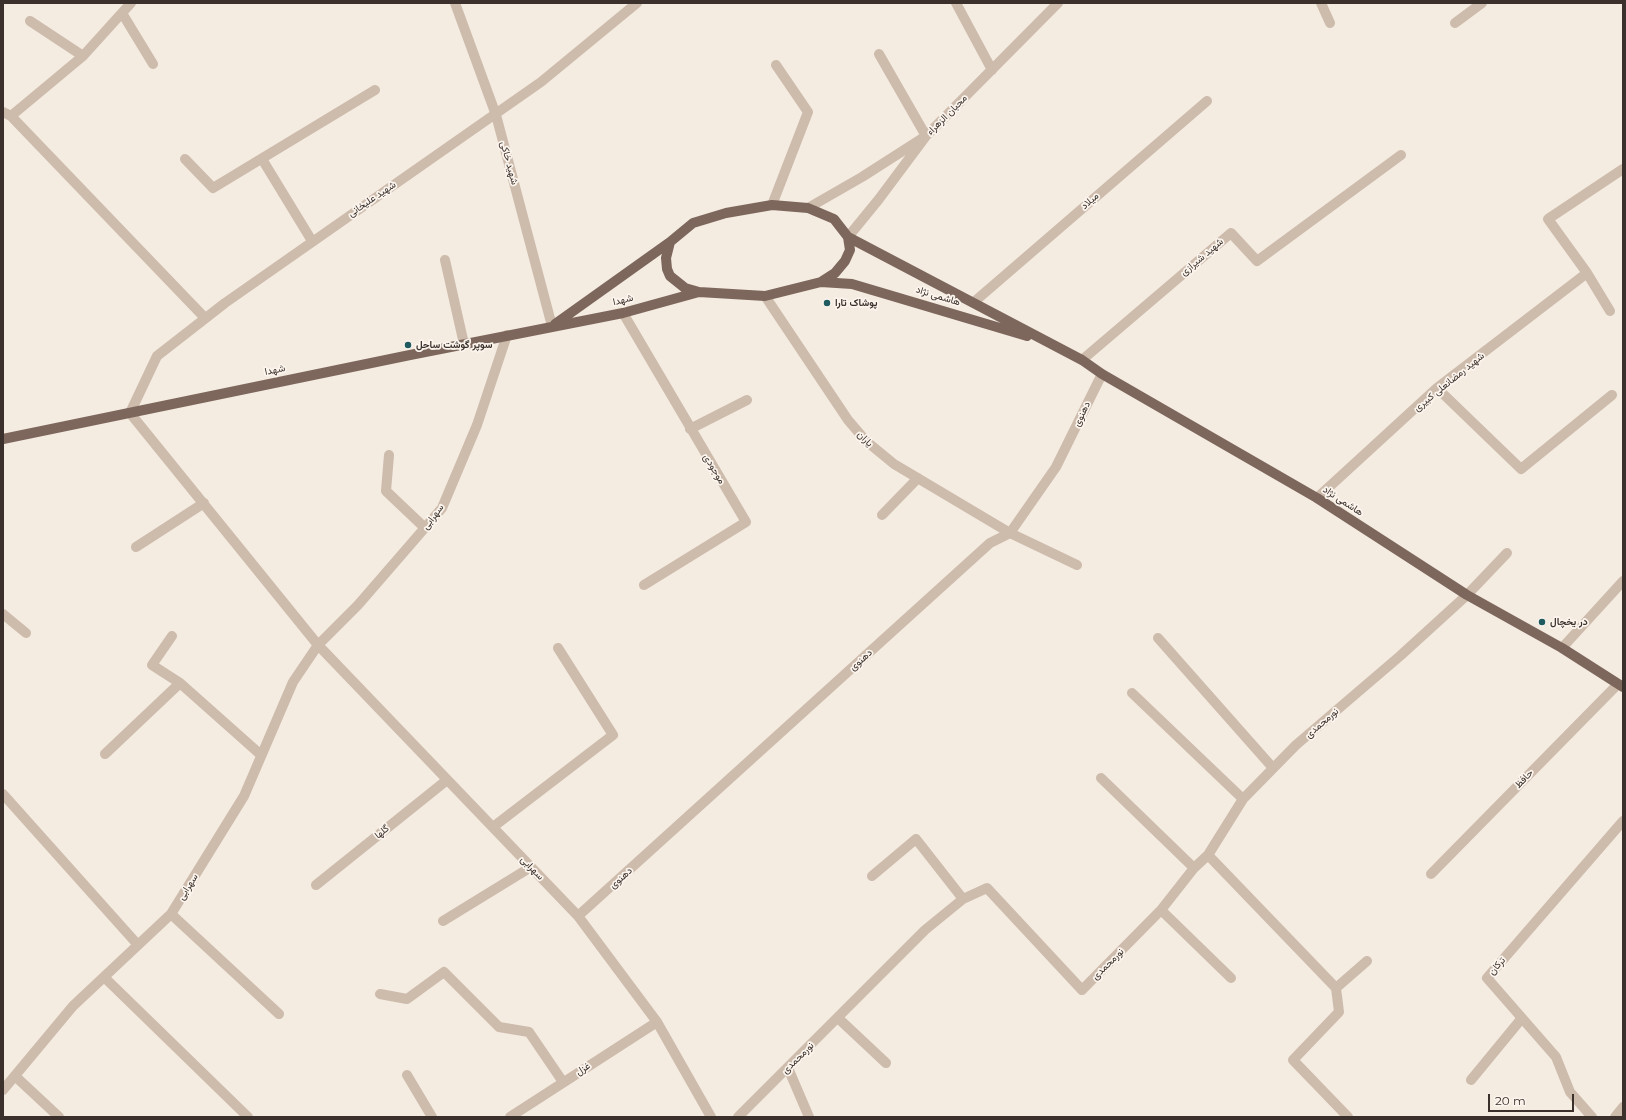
<!DOCTYPE html>
<html>
<head>
<meta charset="utf-8">
<style>
  body { margin:0 }
  #map { position:relative; width:1626px; height:1120px; overflow:hidden; background:#f4ebe1; font-family:Montserrat,sans-serif }
  canvas { display:block }
  .frame { position:absolute; inset:0; border:4px solid #3b302b; pointer-events:none }
  .scale { position:absolute; left:1488px; top:1094px; width:86px; height:18px; box-sizing:border-box; border:2px solid #3b302b; border-top:0; padding-left:5px; font-size:12px; line-height:14px; white-space:nowrap; color:#3b302b; -webkit-text-stroke:3px #fbf5ee; paint-order:stroke }
</style>
</head>
<body>
<div id="map">
<canvas width="1626" height="1120"></canvas>
<div class="frame"></div>
<div class="scale">20 m</div>
</div>
<script>
const g = document.querySelector('canvas').getContext('2d');
g.lineJoin = 'round';
function toPath(rows) {
  const path = new Path2D();
  for (const r of rows) {
    path.moveTo(r[0], r[1]);
    for (let i = 2; i < r.length; i += 2) path.lineTo(r[i], r[i + 1]);
  }
  return path;
}
function stroke(path, color, width, dash) {
  g.strokeStyle = color;
  g.lineWidth = width;
  g.lineCap = dash ? 'butt' : 'round';
  g.setLineDash(dash || []);
  g.stroke(path);
}
function drawText(font, color, halo, rows, align = 'center') {
  g.font = font + ' Montserrat,Vazirmatn,sans-serif';
  g.lineWidth = 3.5;
  g.setLineDash([]);
  g.textBaseline = 'middle';
  g.strokeStyle = halo;
  g.fillStyle = color;
  for (const [text, x, y, turn = 0] of rows) {
    g.save();
    g.translate(x, y);
    g.rotate((+turn || 0) * Math.PI / 180);
    g.textAlign = isNaN(turn) ? turn : align;
    if (halo) g.strokeText(text, 0, 0);
    g.fillText(text, 0, 0);
    g.restore();
  }
}
const minor = toPath([
  [455,3,496,115,552,326],
  [637,3,541,82,225,303,157,356,130,413,318,645,578,916,657,1022,711,1117],
  [956,3,992,70],
  [1321,3,1330,23],
  [122,13,153,64],
  [30,21,83,56],
  [1455,23,1482,3],
  [3,112,11,116,205,318],
  [11,116,83,56,131,3],
  [185,159,213,188,375,90],
  [262,159,312,241],
  [772,205,808,112,776,65],
  [808,208,862,177,926,136,879,54],
  [848,237,879,199,926,136,1058,3],
  [445,260,464,344],
  [765,296,848,420,866,441,894,464,1010,533,1077,565],
  [974,302,1207,101],
  [1610,311,1587,273,1548,219,1623,169],
  [623,313,746,522,644,585],
  [1082,360,1231,233,1257,261,1401,155],
  [1437,388,1521,469,1612,395],
  [690,429,747,400],
  [389,455,386,491,425,528],
  [1317,498,1437,388,1587,273],
  [882,515,918,478],
  [136,547,204,503],
  [3,614,26,633],
  [172,636,152,665,180,683],
  [1158,638,1273,768],
  [1562,648,1623,581],
  [1132,693,1243,799],
  [105,754,180,683,261,755],
  [1101,778,1194,868],
  [3,794,138,945],
  [493,827,613,735,558,648],
  [1208,855,1336,988,1339,1012,1293,1060,1348,1117],
  [1431,874,1618,684],
  [872,876,916,839,963,899],
  [316,885,447,780],
  [1161,910,1231,978],
  [171,914,279,1014],
  [578,916,990,543,1010,533,1056,467,1102,374],
  [443,921,531,867],
  [104,977,248,1117],
  [1336,988,1367,961],
  [380,994,407,999,444,972,499,1027,529,1032,563,1082],
  [838,1018,886,1063],
  [788,1068,809,1117],
  [407,1075,432,1117],
  [15,1076,59,1117],
  [1471,1080,1522,1018],
  [3,1090,73,1006,171,914,244,796,293,682,318,645,358,605,442,508,477,425,507,335],
  [510,1117,657,1022],
  [738,1117,925,930,963,899,987,888,1082,990,1161,910,1194,868,1208,855,1243,799,1296,745,1400,656,1467,595,1507,553],
  [1592,1117,1570,1092,1556,1057,1487,978,1623,821],
  [1615,1117,1623,1107]
]);
const major = toPath([
  [848,237,1082,360,1102,374,1317,498,1467,595,1562,648,1623,687],
  [821,282,852,284,1027,336],
  [555,324,670,242,693,223,726,213,772,205,808,208,834,219,848,237,850,250,845,261,835,273,821,282,765,296,699,292,685,288,670,276,667,269,666,258,670,242],
  [3,439,410,355,623,313,699,292]
]);
const markers = [
  [827,303,4,"#1f5a5e"],
  [408,345,4,"#1f5a5e"],
  [1542,622,4,"#1f5a5e"]
];
const streetNames = [
  ["محبان الزهراء",947,115,-45],
  ["شهید خاکی",509,163,75],
  ["شهید علیخانی",372,199,-34],
  ["میلاد",1090,201,-41],
  ["شهید شیرازی",1202,257,-40],
  ["هاشمی نژاد",938,296,17],
  ["شهدا",623,300,-13],
  ["شهدا",275,370,-12],
  ["شهید رمضانعلی کبیری",1449,382,-39],
  ["دهنوی",1082,414,-64],
  ["یاران",865,439,45],
  ["موجودی",714,469,59],
  ["هاشمی نژاد",1343,501,33],
  ["سهرابی",433,517,-53],
  ["دهنوی",861,660,-42],
  ["نورمحمدی",1322,723,-41],
  ["حافظ",1524,779,-46],
  ["گلها",382,832,-39],
  ["سهرابی",532,868,46],
  ["دهنوی",621,878,-42],
  ["سهرابی",188,887,-58],
  ["نورمحمدی",1108,964,-45],
  ["ترکان",1497,966,-49],
  ["نورمحمدی",798,1058,-45],
  ["غزل",583,1069,-33]
];
const poiNames = [
  ["پوشاک تارا",835,303],
  ["سوپر گوشت ساحل",416,345],
  ["در یخچال",1550,622]
];
stroke(minor, '#cdbbac', 10);
stroke(major, '#7d675c', 10);
for (const [x, y, r, color] of markers) {
  const dot = new Path2D();
  dot.arc(x, y, r, 0, 2 * Math.PI);
  g.fillStyle = color;
  g.fill(dot);
  stroke(dot, '#fbf5ee', 1.5);
}
drawText('10px', '#3b302b', '#fbf5ee', streetNames);
drawText('bold 10px', '#3b302b', '#fbf5ee', poiNames, 'left');
</script>
</body>
</html>
